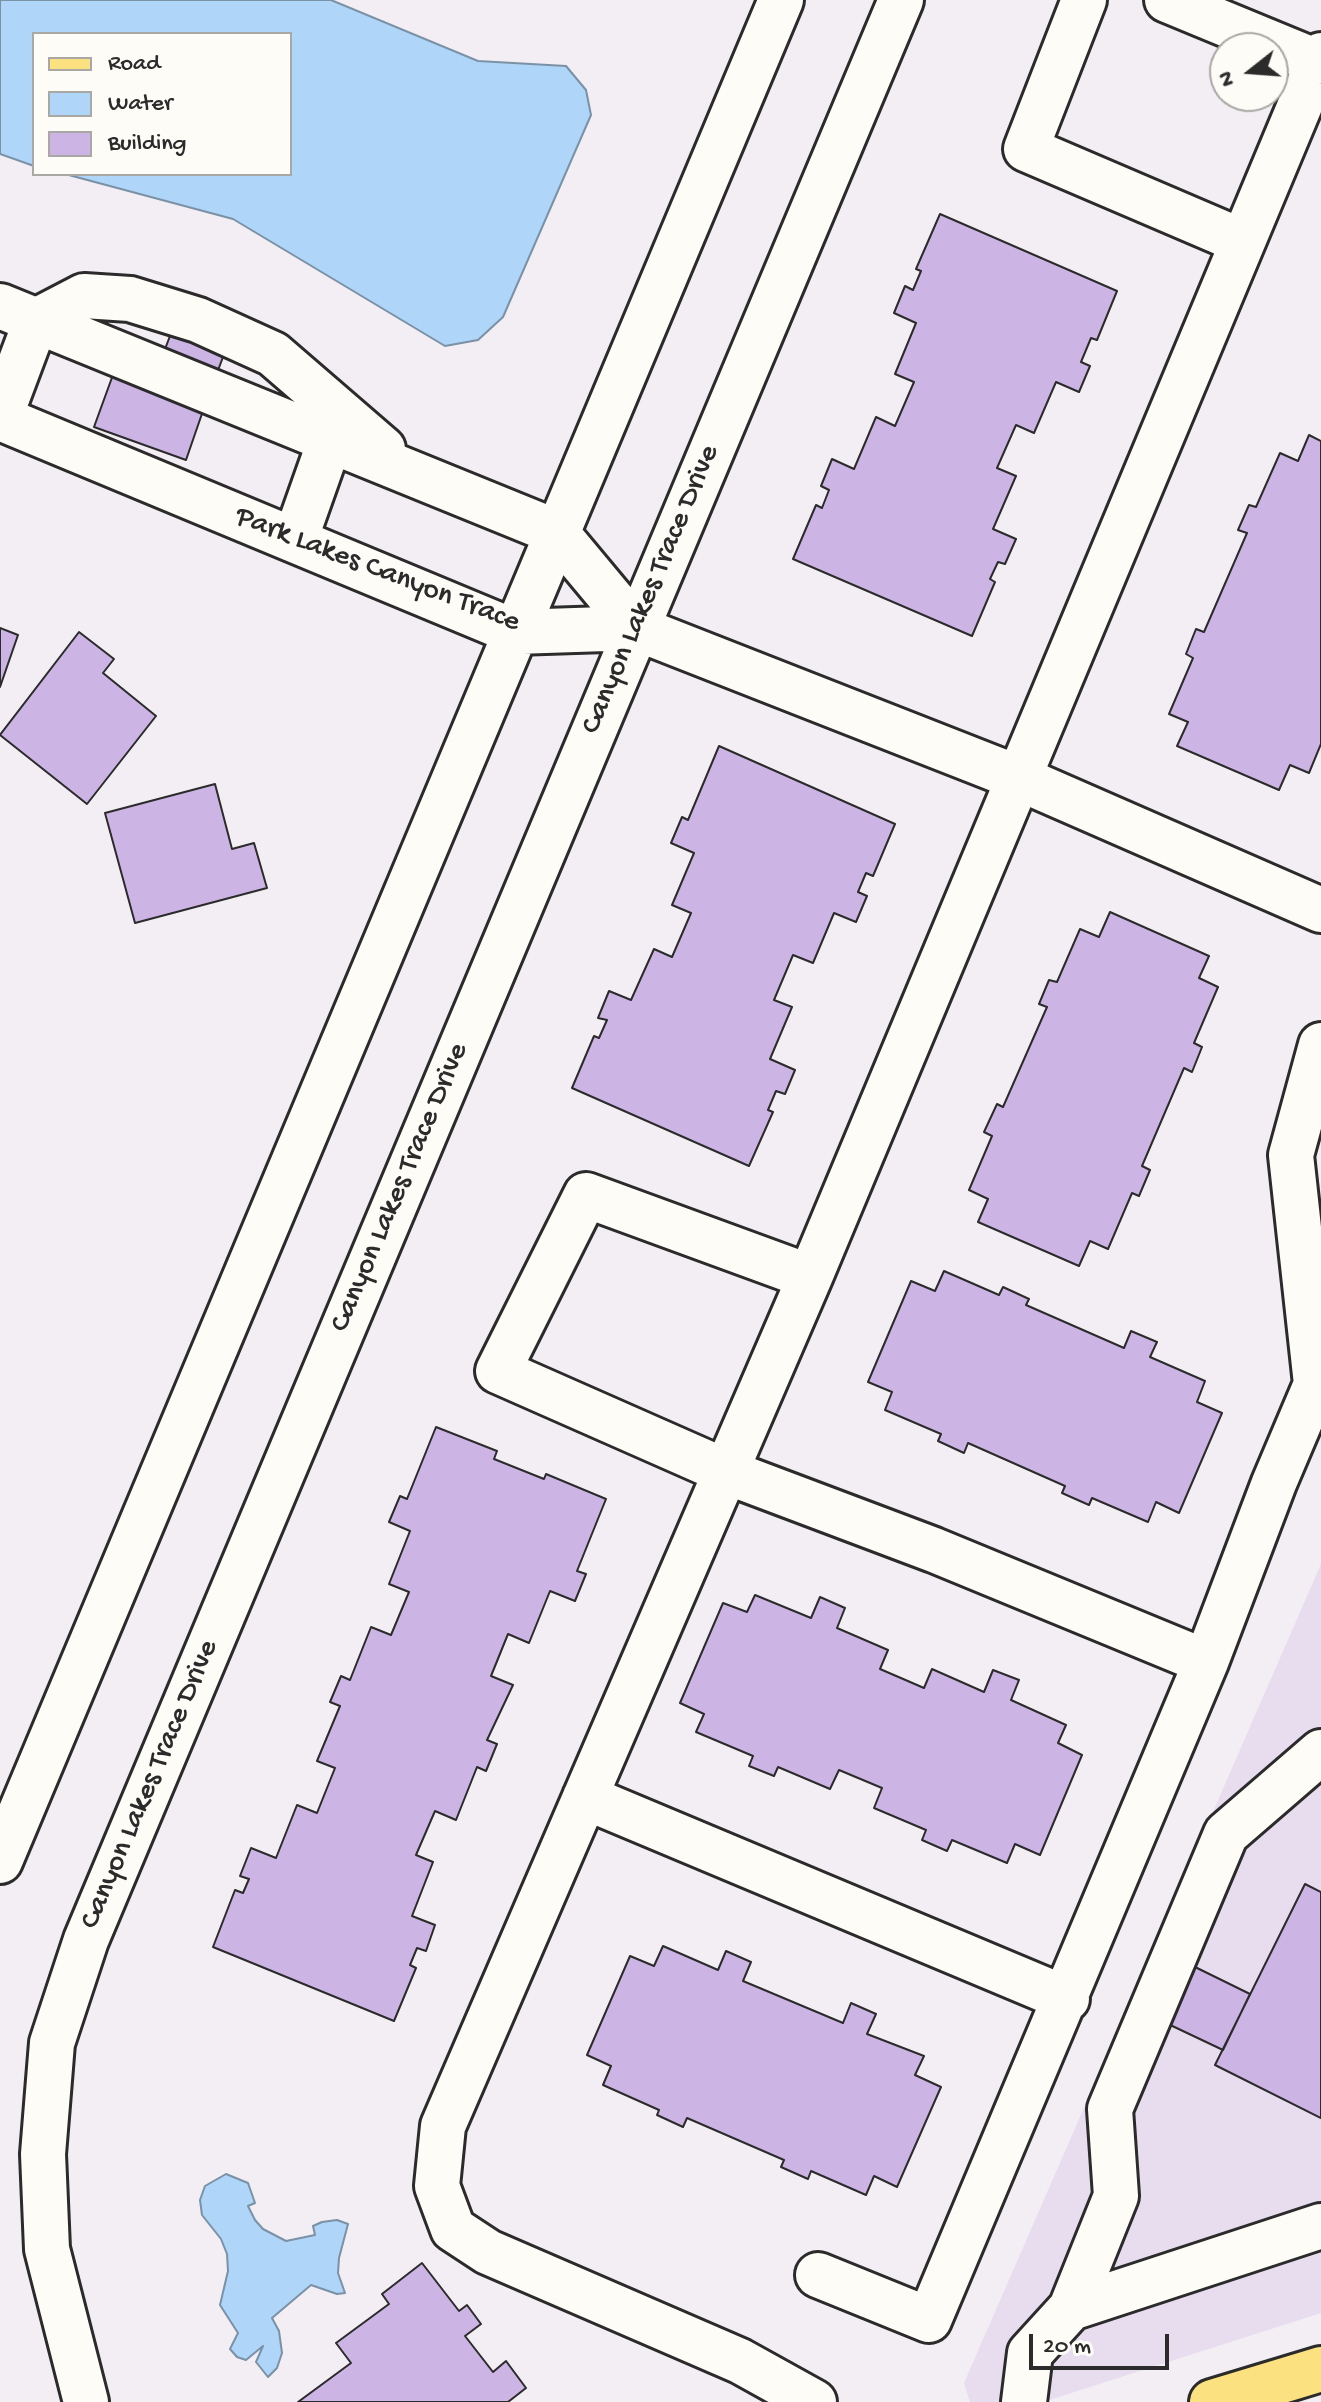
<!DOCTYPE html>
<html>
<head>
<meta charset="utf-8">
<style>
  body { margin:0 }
  #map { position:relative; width:1321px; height:2402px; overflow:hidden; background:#f3eef3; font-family:"Gochi Hand",sans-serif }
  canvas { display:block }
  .legend { position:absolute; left:32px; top:32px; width:260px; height:144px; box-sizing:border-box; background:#fdfcf7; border:2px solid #a9a8a5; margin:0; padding:10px 14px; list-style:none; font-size:24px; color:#2b2b2b }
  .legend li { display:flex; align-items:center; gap:16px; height:40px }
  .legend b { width:40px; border:2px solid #a9a8a5 }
  .north { position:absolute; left:1209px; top:32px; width:80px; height:80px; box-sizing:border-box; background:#fdfcf7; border:2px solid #a9a8a5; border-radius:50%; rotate:253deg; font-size:22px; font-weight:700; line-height:32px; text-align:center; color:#2b2b2b }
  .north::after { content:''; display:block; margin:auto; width:28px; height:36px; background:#2b2b2b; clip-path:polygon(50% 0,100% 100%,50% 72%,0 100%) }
  .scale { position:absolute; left:1029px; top:2334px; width:140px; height:36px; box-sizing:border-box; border:4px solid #2b2b2b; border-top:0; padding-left:10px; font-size:24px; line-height:28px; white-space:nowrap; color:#2b2b2b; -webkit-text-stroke:6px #fdfcf7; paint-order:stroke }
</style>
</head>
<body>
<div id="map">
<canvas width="1321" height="2402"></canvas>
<ul class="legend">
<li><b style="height:10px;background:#fbe180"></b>Road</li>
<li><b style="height:22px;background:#afd5f8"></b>Water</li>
<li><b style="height:22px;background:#ccb5e5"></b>Building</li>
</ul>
<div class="north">N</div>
<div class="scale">20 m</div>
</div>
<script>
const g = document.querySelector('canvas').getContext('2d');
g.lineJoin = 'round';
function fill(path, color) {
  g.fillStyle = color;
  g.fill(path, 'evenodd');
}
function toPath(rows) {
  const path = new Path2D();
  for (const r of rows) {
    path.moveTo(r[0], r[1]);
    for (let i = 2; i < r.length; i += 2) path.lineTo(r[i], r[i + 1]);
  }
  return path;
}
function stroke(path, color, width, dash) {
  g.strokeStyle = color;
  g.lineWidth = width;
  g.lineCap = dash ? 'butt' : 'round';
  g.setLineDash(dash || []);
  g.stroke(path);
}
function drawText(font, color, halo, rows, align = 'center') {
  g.font = font + ' "Gochi Hand",sans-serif';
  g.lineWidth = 7;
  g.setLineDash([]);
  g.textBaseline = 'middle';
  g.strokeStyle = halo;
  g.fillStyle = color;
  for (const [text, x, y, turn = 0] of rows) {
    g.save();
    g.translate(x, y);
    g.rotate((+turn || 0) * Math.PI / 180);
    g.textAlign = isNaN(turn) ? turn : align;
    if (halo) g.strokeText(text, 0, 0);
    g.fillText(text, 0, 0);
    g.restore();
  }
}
const built = toPath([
  [1321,1564,1321,2313,1043,2402,970,2402,964,2383]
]);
const water = toPath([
  [0,0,331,0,478,61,566,66,586,90,591,115,503,317,478,340,445,346,233,219,65,174,290,174,290,34,34,34,34,166,0,154,0,0],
  [226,2174,248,2183,255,2203,248,2206,255,2220,263,2229,286,2241,315,2235,313,2226,322,2222,337,2220,348,2224,339,2258,338,2273,345,2293,337,2294,311,2285,272,2318,279,2331,282,2353,277,2368,268,2377,256,2362,263,2346,246,2360,237,2357,230,2349,238,2333,220,2305,228,2271,227,2254,221,2239,202,2215,200,2200,205,2186,226,2174]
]);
const building = toPath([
  [940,214,1117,291,1097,340,1091,338,1081,362,1090,366,1079,392,1056,382,1034,433,1016,425,997,468,1016,476,993,529,1016,539,1005,564,998,562,990,579,995,582,972,636,793,559,816,505,822,508,829,490,821,486,832,459,854,469,876,417,895,426,914,382,895,374,916,323,894,313,905,286,913,290,921,271,916,269,940,214],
  [173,328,226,349,205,405,151,386,173,328],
  [114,372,205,405,186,460,94,427,114,372],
  [1309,435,1321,441,1321,744,1309,773,1290,765,1279,790,1177,746,1188,722,1169,714,1193,658,1186,654,1196,629,1204,632,1247,533,1238,530,1249,505,1256,507,1280,453,1298,461,1309,435],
  [0,628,18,635,0,687,0,628],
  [79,632,114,659,103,673,156,716,87,804,0,735,79,632],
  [719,746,895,824,873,876,866,873,858,892,867,896,856,922,834,913,813,963,793,955,774,1000,792,1007,770,1059,795,1070,785,1094,776,1091,768,1110,773,1112,749,1166,572,1088,594,1036,599,1038,607,1020,598,1018,609,991,631,1000,654,949,672,957,691,913,672,905,694,853,671,843,682,817,688,820,719,746],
  [215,784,232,849,254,843,267,888,135,923,105,813,215,784],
  [1110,912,1209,956,1199,978,1218,987,1194,1043,1202,1047,1192,1072,1184,1068,1142,1166,1150,1170,1139,1196,1132,1193,1108,1249,1090,1241,1079,1266,978,1222,988,1199,969,1190,992,1136,984,1132,997,1104,1003,1107,1047,1007,1039,1004,1049,980,1057,982,1080,929,1099,937,1110,912],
  [944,1271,999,1295,1003,1287,1029,1299,1026,1305,1124,1348,1131,1331,1157,1342,1150,1357,1205,1381,1197,1402,1222,1413,1179,1513,1156,1502,1148,1522,1092,1498,1089,1505,1062,1493,1065,1486,968,1443,964,1453,938,1441,941,1434,885,1410,892,1392,868,1382,911,1281,935,1291,944,1271],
  [436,1427,497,1451,494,1459,544,1479,546,1474,606,1499,577,1571,586,1574,575,1601,550,1591,529,1643,508,1634,491,1676,513,1685,487,1740,497,1744,486,1771,477,1767,456,1820,435,1811,416,1855,433,1862,412,1916,435,1925,426,1951,417,1948,410,1965,416,1968,394,2021,213,1947,235,1890,243,1893,249,1879,240,1876,251,1848,276,1858,297,1805,317,1813,335,1768,317,1761,340,1706,330,1702,341,1676,350,1680,371,1627,391,1635,409,1592,389,1584,410,1531,389,1522,400,1496,407,1499,436,1427],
  [755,1595,811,1618,820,1597,845,1608,837,1628,888,1650,880,1669,924,1688,932,1669,984,1692,993,1670,1019,1680,1011,1700,1066,1725,1058,1743,1082,1755,1040,1855,1015,1844,1007,1863,952,1840,947,1851,922,1840,926,1830,874,1808,882,1788,839,1770,830,1789,778,1767,774,1776,749,1766,753,1756,696,1732,704,1714,680,1703,723,1603,747,1612,755,1595],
  [1305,1884,1321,1892,1321,2118,1215,2065,1305,1884],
  [663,1946,718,1970,726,1951,751,1962,743,1981,843,2023,851,2003,876,2014,867,2034,924,2056,915,2075,941,2087,897,2187,874,2176,866,2195,811,2171,808,2179,781,2167,784,2160,687,2118,683,2127,657,2115,659,2110,603,2085,611,2066,587,2055,630,1956,654,1966,663,1946],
  [1193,1966,1250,1994,1223,2050,1166,2023,1193,1966],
  [422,2263,459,2311,467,2305,481,2324,465,2336,493,2372,506,2361,526,2388,508,2402,298,2402,351,2363,336,2343,389,2304,382,2294,422,2263]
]);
const minor = toPath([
  [1084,0,1026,149,1241,241],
  [1167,0,1317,62],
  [0,306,556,532,636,628],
  [36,321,84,296,130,299,198,320,273,354,383,449],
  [0,417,36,321],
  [0,418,515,632,636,628,1021,779,1321,910],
  [295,540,330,441],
  [810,1277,586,1195,498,1371,727,1472,934,1550,1206,1662],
  [585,1797,1067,1999],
  [0,1861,781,0],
  [818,2275,929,2320,1206,1662,1274,1483,1316,1384,1291,1155,1321,1045],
  [1071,2308,1116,2196,1110,2109,1226,1834,1321,1752],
  [86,2402,47,2249,43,2154,52,2043,86,1940,901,0],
  [814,2402,740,2361,488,2252,453,2229,437,2186,443,2126,810,1277,1321,55],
  [1024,2402,1030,2353,1071,2308,1321,2226]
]);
const major = toPath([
  [1212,2402,1321,2369]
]);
const streetNames = [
  ["Park Lakes Canyon Trace",377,571,21],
  ["Canyon Lakes Trace Drive",652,590,-67],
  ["Canyon Lakes Trace Drive",401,1188,-67],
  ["Canyon Lakes Trace Drive",151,1785,-67]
];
fill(built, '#e7ddef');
fill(water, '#afd5f8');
stroke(water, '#7a91a6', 2);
fill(building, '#ccb5e5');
stroke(building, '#2b2b2b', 2);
stroke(minor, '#2b2b2b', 50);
stroke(major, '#2b2b2b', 50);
stroke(minor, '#fdfcf7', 44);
stroke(major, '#fbe180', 44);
drawText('30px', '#2b2b2b', '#fdfcf7', streetNames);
</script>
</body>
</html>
